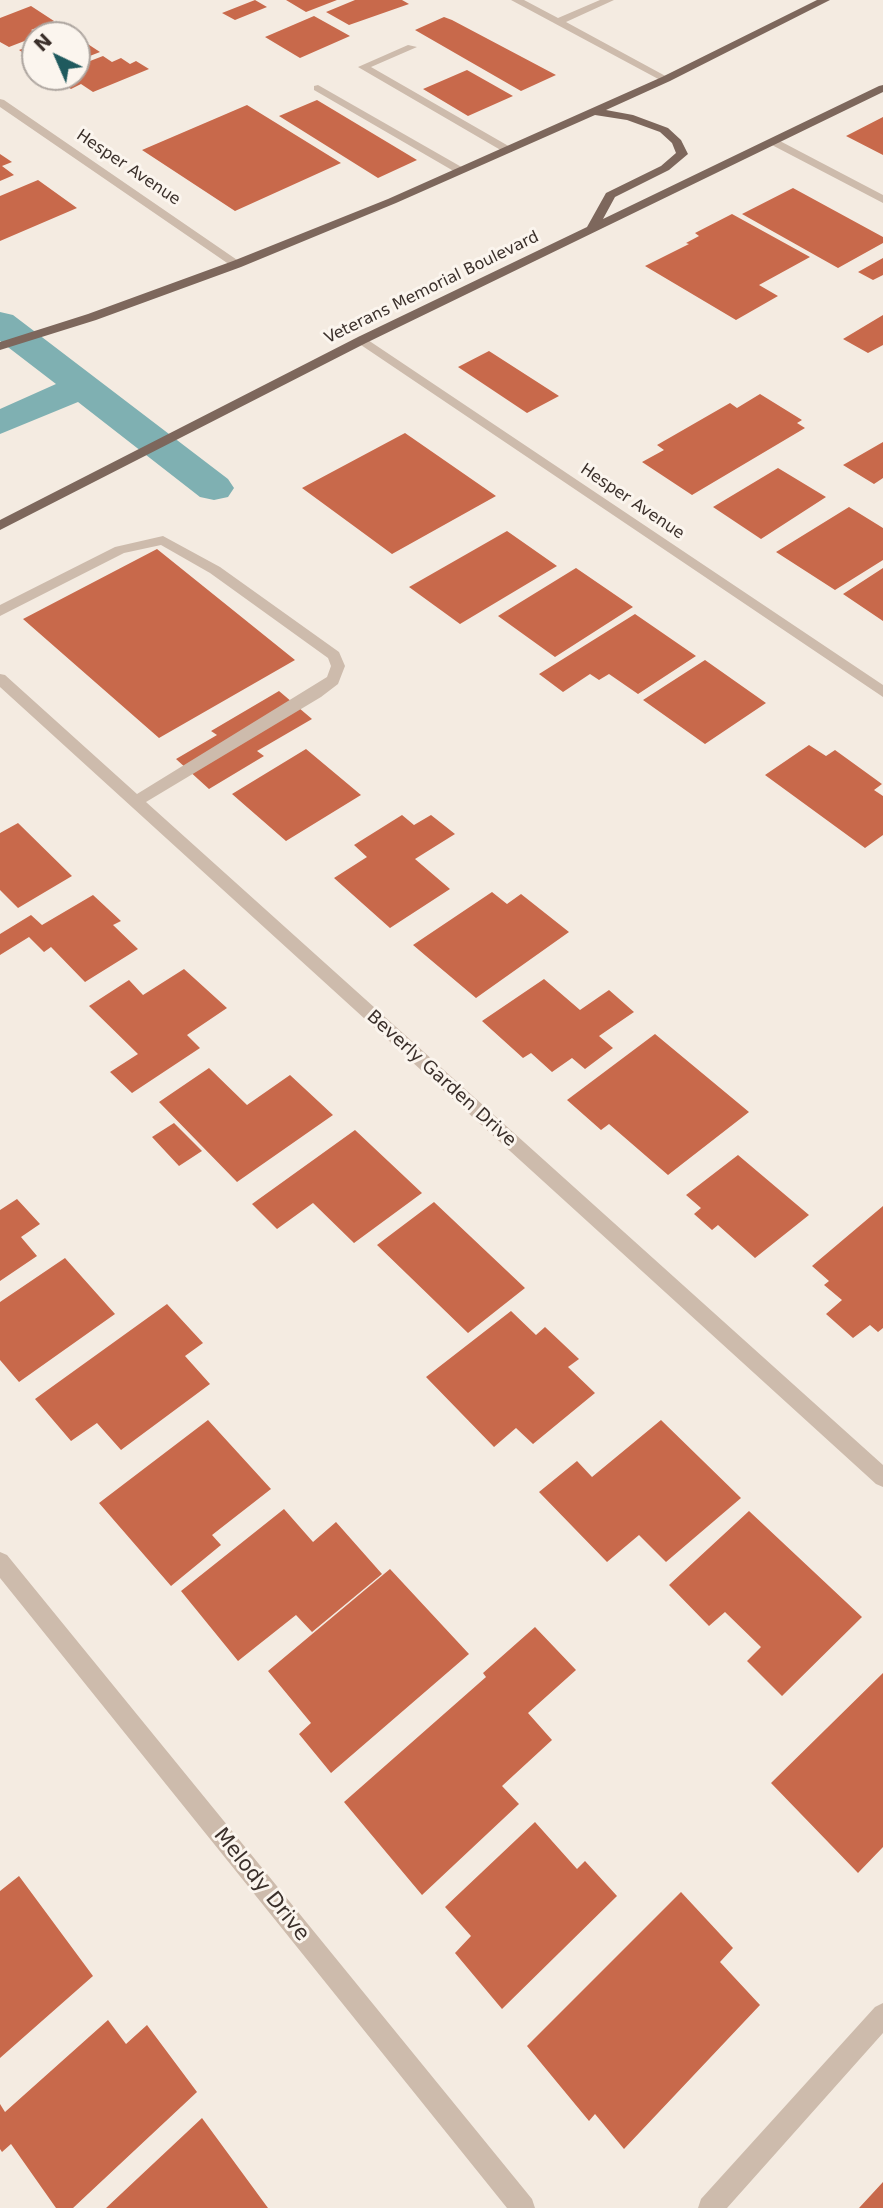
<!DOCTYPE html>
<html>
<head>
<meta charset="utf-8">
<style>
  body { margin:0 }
  #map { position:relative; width:883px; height:2208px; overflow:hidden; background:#f4ebe1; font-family:"DejaVu Sans",sans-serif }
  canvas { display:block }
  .north { position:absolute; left:21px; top:21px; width:70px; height:70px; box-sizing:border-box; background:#fbf5ee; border:2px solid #aea6a0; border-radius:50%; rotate:316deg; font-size:19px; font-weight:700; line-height:28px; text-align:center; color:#3b302b }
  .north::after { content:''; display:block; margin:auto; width:24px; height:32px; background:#1f5a5e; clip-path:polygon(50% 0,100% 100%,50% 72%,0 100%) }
</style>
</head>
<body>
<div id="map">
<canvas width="883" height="2208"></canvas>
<div class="north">N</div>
</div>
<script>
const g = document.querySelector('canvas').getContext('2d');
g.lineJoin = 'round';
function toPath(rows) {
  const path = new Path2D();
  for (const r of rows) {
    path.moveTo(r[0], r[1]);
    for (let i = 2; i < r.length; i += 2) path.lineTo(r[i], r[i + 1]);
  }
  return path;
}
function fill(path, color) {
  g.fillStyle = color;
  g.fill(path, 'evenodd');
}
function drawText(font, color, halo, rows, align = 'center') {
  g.font = font + ' "DejaVu Sans",sans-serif';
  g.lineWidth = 6;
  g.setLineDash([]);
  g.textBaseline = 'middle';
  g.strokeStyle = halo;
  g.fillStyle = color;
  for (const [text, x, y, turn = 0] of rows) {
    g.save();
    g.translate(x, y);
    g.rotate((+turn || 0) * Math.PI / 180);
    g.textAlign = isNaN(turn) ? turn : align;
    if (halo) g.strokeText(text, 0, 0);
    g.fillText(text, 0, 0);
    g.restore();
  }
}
const canal = toPath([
  [0,312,13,315,228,479,234,488,228,497,214,500,200,497,78,402,0,434,0,409,56,384,0,341,0,312]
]);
const building = toPath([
  [255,0,267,7,235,20,222,13],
  [286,0,337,0,306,12],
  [355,0,402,0,409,4,349,25,326,12],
  [31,6,54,21,31,30,40,35,9,47,0,42,0,18],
  [314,16,350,36,300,58,265,37],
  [444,17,452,20,556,75,521,91,415,30],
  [77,37,100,52,77,61],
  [35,44,35,65,23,58,28,56,19,50],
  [103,56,112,62,121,58,130,64,136,61,149,69,93,92,81,84,71,89,53,77,77,77,77,66],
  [467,70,513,96,468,116,423,89],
  [317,100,417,160,378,178,279,116],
  [247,105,341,163,235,211,142,150],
  [883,117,883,155,846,136],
  [0,154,12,162,2,166,14,175,0,181],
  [38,180,77,208,0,241,0,196],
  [793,188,883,237,883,243,838,268,742,214],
  [732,214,810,257,759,285,778,296,736,320,645,266,689,244,686,243,699,236,695,233],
  [883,258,883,275,873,280,858,272],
  [883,315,883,345,868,353,843,339],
  [489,351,559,396,527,413,458,367],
  [760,394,802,420,797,423,805,428,692,495,642,462,664,450,657,445,730,403,737,408],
  [405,433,496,496,392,554,302,488],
  [883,442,883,478,874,484,843,465],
  [778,468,826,497,761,539,713,507],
  [849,507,883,528,883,560,835,590,776,552],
  [507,531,557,566,460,624,409,587],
  [157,549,295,660,159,738,23,619],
  [576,568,633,607,555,657,498,616],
  [883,568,883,621,843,594],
  [635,614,696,656,638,694,609,674,599,680,590,674,563,692,539,674],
  [705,660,766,703,705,744,643,700],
  [279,691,312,719,257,751,264,756,209,789,176,759,217,735,211,731],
  [809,745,826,756,835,750,882,784,874,790,883,796,883,835,865,848,765,775],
  [306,749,361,795,286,841,232,794],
  [402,815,414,825,431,815,455,834,415,859,450,889,390,928,334,878,367,857,354,845],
  [18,823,72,876,18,908,0,890,0,833],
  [492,892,507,904,521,894,569,932,476,998,413,945],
  [93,895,121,921,113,925,138,949,85,982,51,947,44,952,29,937,0,955,0,934,31,915,42,925],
  [184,969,227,1008,187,1035,200,1048,132,1093,110,1072,138,1054,89,1006,129,980,143,995],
  [544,979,580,1010,609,990,634,1012,599,1036,613,1048,585,1069,572,1058,552,1072,531,1053,523,1058,482,1021],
  [655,1034,749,1112,668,1175,609,1124,601,1130,567,1100],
  [209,1068,247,1105,290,1075,333,1115,237,1182,159,1102],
  [174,1123,202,1151,179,1166,152,1137],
  [355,1130,422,1193,354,1243,313,1203,277,1229,252,1204],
  [738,1155,809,1215,755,1258,718,1225,712,1230,694,1214,701,1208,686,1195],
  [17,1199,40,1224,21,1237,37,1256,0,1281,0,1210],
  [434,1202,525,1288,468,1333,377,1245],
  [883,1206,883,1328,878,1332,870,1325,853,1338,826,1314,842,1300,824,1285,829,1281,812,1266],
  [65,1258,115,1314,19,1382,0,1360,0,1302],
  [167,1304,203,1343,185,1356,210,1384,121,1450,97,1423,71,1441,35,1399],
  [511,1311,536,1335,545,1327,579,1359,568,1367,595,1393,533,1444,516,1428,494,1447,426,1377],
  [208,1420,271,1489,212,1535,221,1545,171,1586,99,1503],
  [661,1420,741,1498,666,1562,639,1535,607,1562,539,1492,577,1461,592,1477],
  [284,1509,313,1542,336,1522,382,1574,312,1632,296,1615,238,1661,181,1591],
  [749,1511,862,1617,782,1696,747,1661,761,1647,725,1612,709,1626,669,1585],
  [390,1569,469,1654,331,1773,299,1734,311,1723,268,1671],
  [535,1627,576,1670,528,1713,552,1740,502,1786,519,1804,422,1895,344,1802,486,1677,483,1673],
  [883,1673,883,1847,858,1873,771,1783],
  [535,1822,577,1869,585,1861,617,1896,502,2009,455,1953,471,1936,445,1907],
  [19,1876,93,1976,0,2058,0,1891],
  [681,1892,733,1948,720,1962,760,2005,624,2149,595,2114,589,2121,527,2046],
  [108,2020,126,2044,147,2025,197,2092,73,2208,56,2208,11,2144,2,2152,0,2149,0,2104,5,2112],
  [202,2118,268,2208,106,2208],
  [883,2182,883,2208,859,2208]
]);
const minor = toPath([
  [511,0,524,0,558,18,600,0,614,0,566,22,671,79,662,81,511,0],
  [408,45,417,47,371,67,512,148,512,152,504,152,358,67,408,45],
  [318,85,465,169,467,171,457,173,314,90,314,86,318,85],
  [0,99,4,100,243,264,233,267,0,107,0,99],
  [770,140,778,140,883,195,883,203,770,144,770,140],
  [362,336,883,685,883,697,358,343,358,337,362,336],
  [163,536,220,567,339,652,345,666,338,684,321,697,146,802,883,1465,883,1487,876,1484,0,687,0,674,5,675,137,794,327,677,331,666,328,658,210,573,161,545,124,553,0,616,0,605,115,547,163,536],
  [0,1552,7,1555,532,2199,535,2208,507,2208,0,1578,0,1552],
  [883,2003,883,2033,727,2208,698,2208,701,2199,875,2007,883,2003]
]);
const major = toPath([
  [817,0,830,0,670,81,606,110,633,115,668,128,681,140,688,154,669,170,615,197,603,219,879,86,883,85,883,92,366,343,0,530,0,520,358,337,587,227,606,193,661,166,676,153,672,143,660,132,627,120,595,115,396,203,241,267,96,320,0,350,0,342,88,314,233,261,388,199,662,77,817,0]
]);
const farStreetnames = [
  ["Hesper Avenue",128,168,34],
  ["Veterans Memorial Boulevard",432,288,-26],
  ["Hesper Avenue",632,502,34]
];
const streetNames = [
  ["Beverly Garden Drive",441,1079,42]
];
const nearStreetnames = [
  ["Melody Drive",261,1885,51]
];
fill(canal, '#7fb0b2');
fill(building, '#c8694b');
fill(minor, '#cdbbac');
fill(major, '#7d675c');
drawText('16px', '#3b302b', '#fbf5ee', farStreetnames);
drawText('18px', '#3b302b', '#fbf5ee', streetNames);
drawText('21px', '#3b302b', '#fbf5ee', nearStreetnames);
</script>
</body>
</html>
